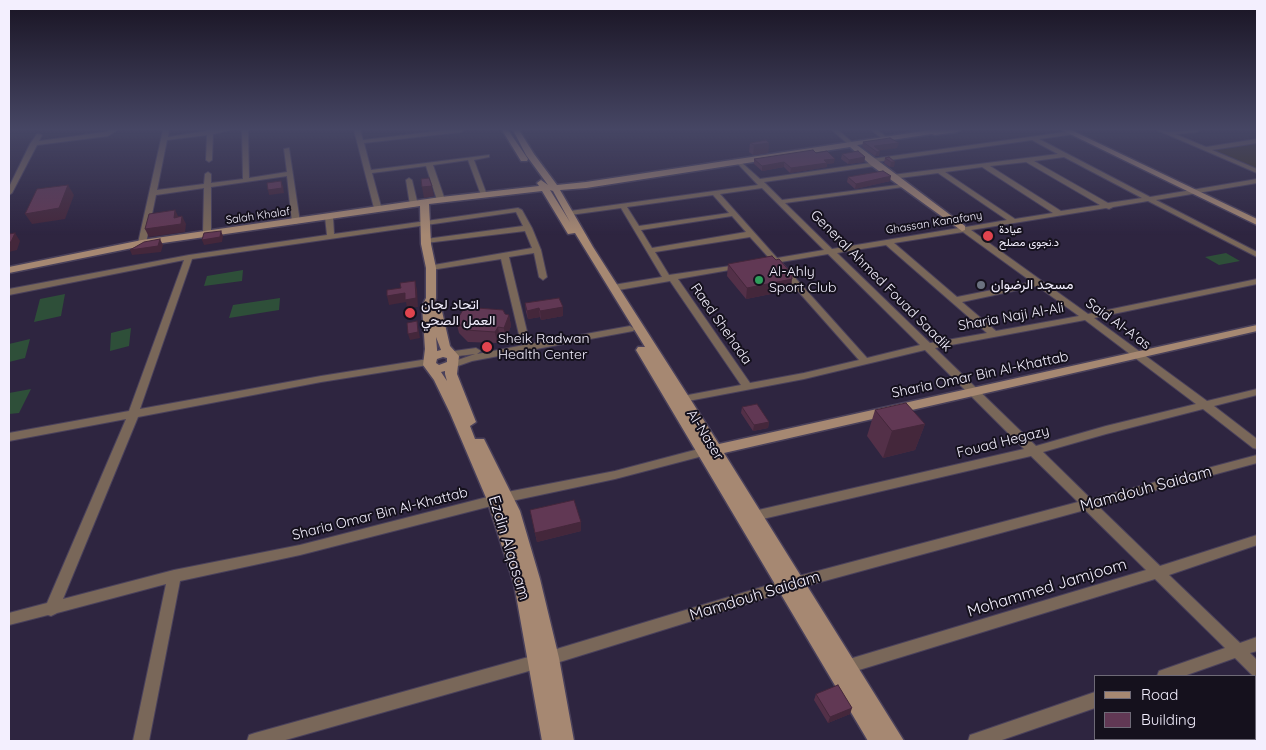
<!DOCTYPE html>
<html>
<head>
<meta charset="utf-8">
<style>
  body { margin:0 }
  #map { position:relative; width:1266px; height:750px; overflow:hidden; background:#2e2540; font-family:Quicksand,sans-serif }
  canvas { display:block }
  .frame { position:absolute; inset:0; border:10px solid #f3effe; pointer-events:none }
  .legend { position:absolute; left:1094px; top:675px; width:162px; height:65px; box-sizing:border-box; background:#15111d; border:1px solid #6e6a77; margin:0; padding:6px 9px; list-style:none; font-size:15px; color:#f3effe }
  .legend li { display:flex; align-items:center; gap:10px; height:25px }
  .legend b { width:25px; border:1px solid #6e6a77 }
</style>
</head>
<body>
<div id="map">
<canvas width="1266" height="750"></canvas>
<div class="frame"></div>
<ul class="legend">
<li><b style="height:6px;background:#a68872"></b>Road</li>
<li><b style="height:14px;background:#613854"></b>Building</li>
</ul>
</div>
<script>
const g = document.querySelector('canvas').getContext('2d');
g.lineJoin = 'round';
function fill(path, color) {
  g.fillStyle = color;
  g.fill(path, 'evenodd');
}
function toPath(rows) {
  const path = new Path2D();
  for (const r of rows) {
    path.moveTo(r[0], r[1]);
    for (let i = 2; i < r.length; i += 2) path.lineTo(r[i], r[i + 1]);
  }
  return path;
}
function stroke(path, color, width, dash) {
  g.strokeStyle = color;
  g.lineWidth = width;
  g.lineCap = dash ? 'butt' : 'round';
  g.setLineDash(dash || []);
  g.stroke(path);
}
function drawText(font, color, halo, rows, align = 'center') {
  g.font = font + ' Quicksand,Vazirmatn,sans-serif';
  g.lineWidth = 4;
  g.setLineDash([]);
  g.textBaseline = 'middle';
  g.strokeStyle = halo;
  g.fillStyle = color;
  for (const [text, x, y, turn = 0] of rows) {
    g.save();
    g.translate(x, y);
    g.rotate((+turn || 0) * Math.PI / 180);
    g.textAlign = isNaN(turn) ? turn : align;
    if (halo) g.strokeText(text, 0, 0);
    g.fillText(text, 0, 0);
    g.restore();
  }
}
const medical = toPath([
  [1255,143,1257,144,1257,169,1212,150]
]);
const green = toPath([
  [1226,253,1240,261,1219,265,1205,257],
  [243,270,242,281,204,286,207,276],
  [65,294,61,316,34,322,40,299],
  [280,298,279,310,229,318,233,305],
  [131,328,129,346,110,351,111,333],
  [30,339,25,358,9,362,9,344],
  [31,389,19,413,9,414,9,393]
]);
const street = toPath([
  [110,130,117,130,108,136,37,145,12,193,9,195,9,187,30,144,37,134,42,135,39,141,106,132,110,130],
  [163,130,169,130,168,137,207,131,207,130,230,130,213,134,212,160,209,162,206,160,207,135,167,140,157,190,204,184,205,174,208,172,211,174,211,183,243,179,242,130,248,130,249,178,287,172,284,149,289,148,300,222,296,224,292,222,287,176,211,187,211,234,207,236,203,234,204,188,156,195,146,243,145,245,139,245,138,243,163,130],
  [354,130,360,130,363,140,448,130,464,130,461,132,364,143,371,170,489,155,489,157,474,160,487,195,484,197,481,195,468,160,433,165,445,200,441,202,437,200,426,166,372,173,382,210,375,212,354,130],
  [832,130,838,130,854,144,849,145,832,130],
  [871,130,877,130,889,139,884,140,871,130],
  [1157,130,1169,132,1200,130,1197,132,1175,134,1206,147,1257,139,1257,143,1212,150,1257,169,1257,173,1157,130],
  [1073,131,1075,132,1075,134,1039,139,1150,197,1257,179,1257,183,1156,200,1257,252,1257,257,1148,201,1113,207,1109,209,1106,208,971,230,1088,314,1257,279,1257,284,1094,318,1207,401,1257,389,1257,395,1214,406,1257,439,1257,449,1253,448,1203,409,1106,434,1043,452,1091,499,1257,455,1257,463,1098,506,1160,566,1257,535,1257,545,1169,575,1240,643,1257,637,1257,651,1250,653,1257,660,1257,677,1252,675,1235,658,1184,676,1157,676,1159,671,1225,648,1155,579,846,674,841,672,839,667,841,662,846,660,1146,570,1085,510,795,589,550,665,282,741,247,741,249,735,255,733,550,651,795,577,1078,502,1031,456,754,521,750,519,748,516,750,513,754,511,1024,449,925,350,804,379,683,402,679,401,678,399,683,396,741,385,670,281,613,291,609,288,613,285,662,277,621,208,570,215,566,213,570,211,758,185,739,165,738,164,741,162,760,179,870,163,868,161,871,159,1073,131],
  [1032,140,1058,154,892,175,889,177,892,179,938,173,1007,220,966,227,963,226,959,228,832,249,785,203,903,187,905,186,905,184,782,200,764,182,875,166,878,164,876,162,1032,140],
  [1064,157,1142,198,1108,203,1034,161,1064,157],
  [1026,162,1100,205,1061,211,990,166,1026,162],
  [982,167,1053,213,1015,219,945,172,982,167],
  [762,188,824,250,777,258,720,194,762,188],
  [713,195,729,213,639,226,627,207,713,195],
  [732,216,746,232,652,248,641,230,732,216],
  [963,232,1032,282,957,297,894,243,963,232],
  [750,237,770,259,764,260,764,264,773,263,859,360,804,373,750,383,678,279,741,268,745,266,744,264,669,275,655,252,750,237],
  [886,245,987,333,930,343,837,253,886,245],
  [828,254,920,345,867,358,781,262,828,254],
  [1037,286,1079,316,996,331,962,302,1037,286],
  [1085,320,1196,404,1106,426,1036,446,935,348,1085,320],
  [409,178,412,180,418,205,414,207,410,205,406,180,409,178],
  [518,208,522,210,532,228,541,250,547,277,543,280,539,277,534,253,509,257,530,344,630,326,635,329,633,331,472,361,455,367,449,367,447,365,449,363,475,354,450,357,447,356,445,354,447,352,476,348,481,351,477,354,524,345,521,343,501,259,431,270,428,270,428,266,532,248,525,231,426,243,422,241,426,239,523,226,516,212,192,259,140,409,321,376,428,359,433,362,428,365,321,382,138,417,63,599,174,570,300,545,507,492,615,471,710,446,714,447,716,450,714,453,615,479,507,502,300,555,180,581,149,741,133,741,166,584,57,613,51,616,48,615,9,625,9,613,47,603,126,419,9,441,9,433,129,411,184,260,9,295,9,289,189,255,327,235,325,217,329,215,333,217,334,234,518,208],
  [1095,692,1095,708,999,741,968,741,970,735,976,733,1095,692]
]);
const secondary = toPath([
  [502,130,508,130,528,159,527,161,521,161,502,130],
  [513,130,519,130,534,154,557,185,586,182,930,130,961,130,957,132,935,135,932,134,857,145,965,226,965,230,962,231,872,166,850,147,586,188,560,190,593,247,719,444,1257,325,1257,331,724,453,904,741,868,741,636,350,638,347,645,347,575,233,568,234,542,191,429,204,431,244,436,268,436,298,434,304,441,307,450,346,459,356,457,374,476,422,470,426,475,439,484,439,520,511,540,579,559,658,574,741,542,741,514,584,487,500,450,413,434,380,423,365,425,349,422,306,426,298,426,268,421,244,420,206,142,246,9,273,9,267,142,240,441,197,539,186,537,183,541,180,548,185,526,155,513,130],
  [550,190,553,191,570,222,550,190],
  [436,337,441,350,437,351,437,349,436,337],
  [443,357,447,358,447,362,439,365,436,363,437,359,443,357],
  [445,371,445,374,447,381,441,372,445,371],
  [1062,130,1071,130,1257,219,1257,225,1062,130]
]);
const wall = toPath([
  [863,142,897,148,879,150,879,156,875,156,862,147],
  [750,143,769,143,768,153,753,155,749,152],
  [816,153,834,163,827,164,827,167,790,173,784,167,762,171,754,164,754,159],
  [842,154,865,157,864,162,848,164,841,159],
  [889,157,894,167,890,167,884,163,885,158],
  [848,177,890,181,855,189,847,182],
  [728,264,791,290,746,299,727,276],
  [525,303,563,316,541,320,540,317,528,319,526,312],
  [505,314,509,315,511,326,505,340,500,339,497,343,468,342,459,333,456,321],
  [742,407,769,422,768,428,753,431,741,413],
  [875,410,925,424,915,450,883,458,867,436],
  [530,510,581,531,537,542],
  [816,694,850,714,828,723,814,700],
  [1189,739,1238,739,1191,741]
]);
const shadedWall = toPath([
  [769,143,768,153,753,155,754,145],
  [899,143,897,148,875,151,874,146],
  [880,151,879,156,875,156,877,152],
  [865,157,864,162,848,164,849,160],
  [835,159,834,163,827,164,827,167,790,173,791,168,824,160],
  [784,162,784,167,762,171,762,166],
  [891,162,895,162,894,167,890,167],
  [891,176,890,181,855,189,856,184],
  [281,181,283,186,284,193,269,195,268,190],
  [68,185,74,195,65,219,32,224,25,214],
  [432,186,434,196,424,198,422,187],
  [175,210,179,218,182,216,186,224,185,232,149,237,145,229,174,218],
  [221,231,223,236,222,242,204,245,202,240],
  [15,233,20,241,17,250,9,252,9,242],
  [160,239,163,245,161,252,132,255,130,250],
  [792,279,791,290,746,299,747,288],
  [415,281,417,290,418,307,407,308,406,302,389,305,387,296,405,293],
  [563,307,563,316,541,320,540,311],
  [539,308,540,317,528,319,527,311],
  [509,315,511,326,505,340,504,328],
  [417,321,420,338,410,340,408,334],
  [498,327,500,339,497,343,495,332],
  [769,422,768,428,753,431,754,425],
  [925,424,915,450,883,458,892,431],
  [581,522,581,531,537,542,535,533],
  [852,708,850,714,828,723,830,717]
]);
const building = toPath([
  [890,138,899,143,874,146,880,151,877,152,863,142,890,138],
  [766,140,769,143,754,145,750,143,766,140],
  [813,150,816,153,827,151,835,159,824,160,827,163,791,168,784,162,762,166,754,159,813,150],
  [858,151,865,157,849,160,842,154,858,151],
  [889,157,895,162,891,162,885,158,889,157],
  [883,171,891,176,856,184,848,177,883,171],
  [429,178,432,186,422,187,421,179,429,178],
  [281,181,282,188,268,190,267,183,281,181],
  [68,185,59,208,25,214,37,189,68,185],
  [175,210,174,218,182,216,181,224,145,229,149,214,175,210],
  [221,231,220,237,202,240,204,233,221,231],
  [15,233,11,242,9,242,9,234,15,233],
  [160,239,158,246,130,250,144,242,160,239],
  [772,256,776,260,779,259,792,274,792,279,747,288,728,264,772,256],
  [415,281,416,298,405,300,405,293,387,296,387,290,401,288,400,283,415,281],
  [559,298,563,307,540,311,539,308,527,311,525,303,559,298],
  [465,307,503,310,505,314,509,315,504,328,498,327,495,332,466,330,456,321,465,307],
  [417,321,418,332,408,334,407,323,417,321],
  [906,403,925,424,892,431,875,410,906,403],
  [757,404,769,422,754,425,742,407,757,404],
  [574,500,581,522,535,533,530,510,574,500],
  [838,685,852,708,830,717,816,694,838,685],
  [1198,739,1238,739,1240,741,1191,741,1198,739]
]);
const markers = [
  [988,236,6,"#e0444e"],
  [759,280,5,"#2e9e5b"],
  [981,285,5,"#6b7280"],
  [410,313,6,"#e0444e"],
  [487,347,6,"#e0444e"]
];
const farStreetnames = [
  ["Salah Khalaf",258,216,-8],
  ["Ghassan Kanafany",934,223,-9]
];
const farPoinames = [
  ["عيادة",999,230],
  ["د.نجوى مصلح",999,243]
];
const poiNames = [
  ["Al-Ahly",769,272],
  ["Sport Club",769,288],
  ["مسجد الرضوان",991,285],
  ["اتحاد لجان",421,305],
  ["العمل الصحي",421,321],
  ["Sheik Radwan",498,339],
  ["Health Center",498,355]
];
const streetNames = [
  ["General Ahmed Fouad Saadik",881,281,45],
  ["Sharia Naji Al-Ali",1011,317,-10],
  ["Raed Shehada",721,324,55],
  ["Said Al-A'as",1118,324,36],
  ["Sharia Omar Bin Al-Khattab",980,375,-12],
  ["Al-Naser",705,435,58],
  ["Fouad Hegazy",1003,442,-14],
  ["Sharia Omar Bin Al-Khattab",380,514,-14]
];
const nearStreetnames = [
  ["Mamdouh Saidam",1146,489,-15],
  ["Ezdin Alqasam",509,548,73],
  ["Mohammed Jamjoom",1047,588,-17],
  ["Mamdouh Saidam",755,596,-17]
];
fill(medical, '#3a3121');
fill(green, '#2e4f39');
stroke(street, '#4a415b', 2);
stroke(secondary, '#4a415b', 3);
fill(street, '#796759');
fill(secondary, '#a68872');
fill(wall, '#533048');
fill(shadedWall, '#44273b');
fill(building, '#613854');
stroke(building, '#44273b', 1);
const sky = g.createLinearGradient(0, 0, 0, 235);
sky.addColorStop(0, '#191423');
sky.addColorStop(0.55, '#464664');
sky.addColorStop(1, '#46466400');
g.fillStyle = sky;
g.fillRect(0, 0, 1266, 235);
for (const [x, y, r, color] of markers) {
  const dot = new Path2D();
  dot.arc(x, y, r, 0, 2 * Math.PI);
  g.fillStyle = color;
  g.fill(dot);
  stroke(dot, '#15111d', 2);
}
drawText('11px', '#f3effe', '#15111d', farStreetnames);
drawText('11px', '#f3effe', '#15111d', farPoinames, 'left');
drawText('14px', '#f3effe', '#15111d', poiNames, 'left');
drawText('14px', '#f3effe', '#15111d', streetNames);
drawText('16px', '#f3effe', '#15111d', nearStreetnames);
</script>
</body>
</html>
